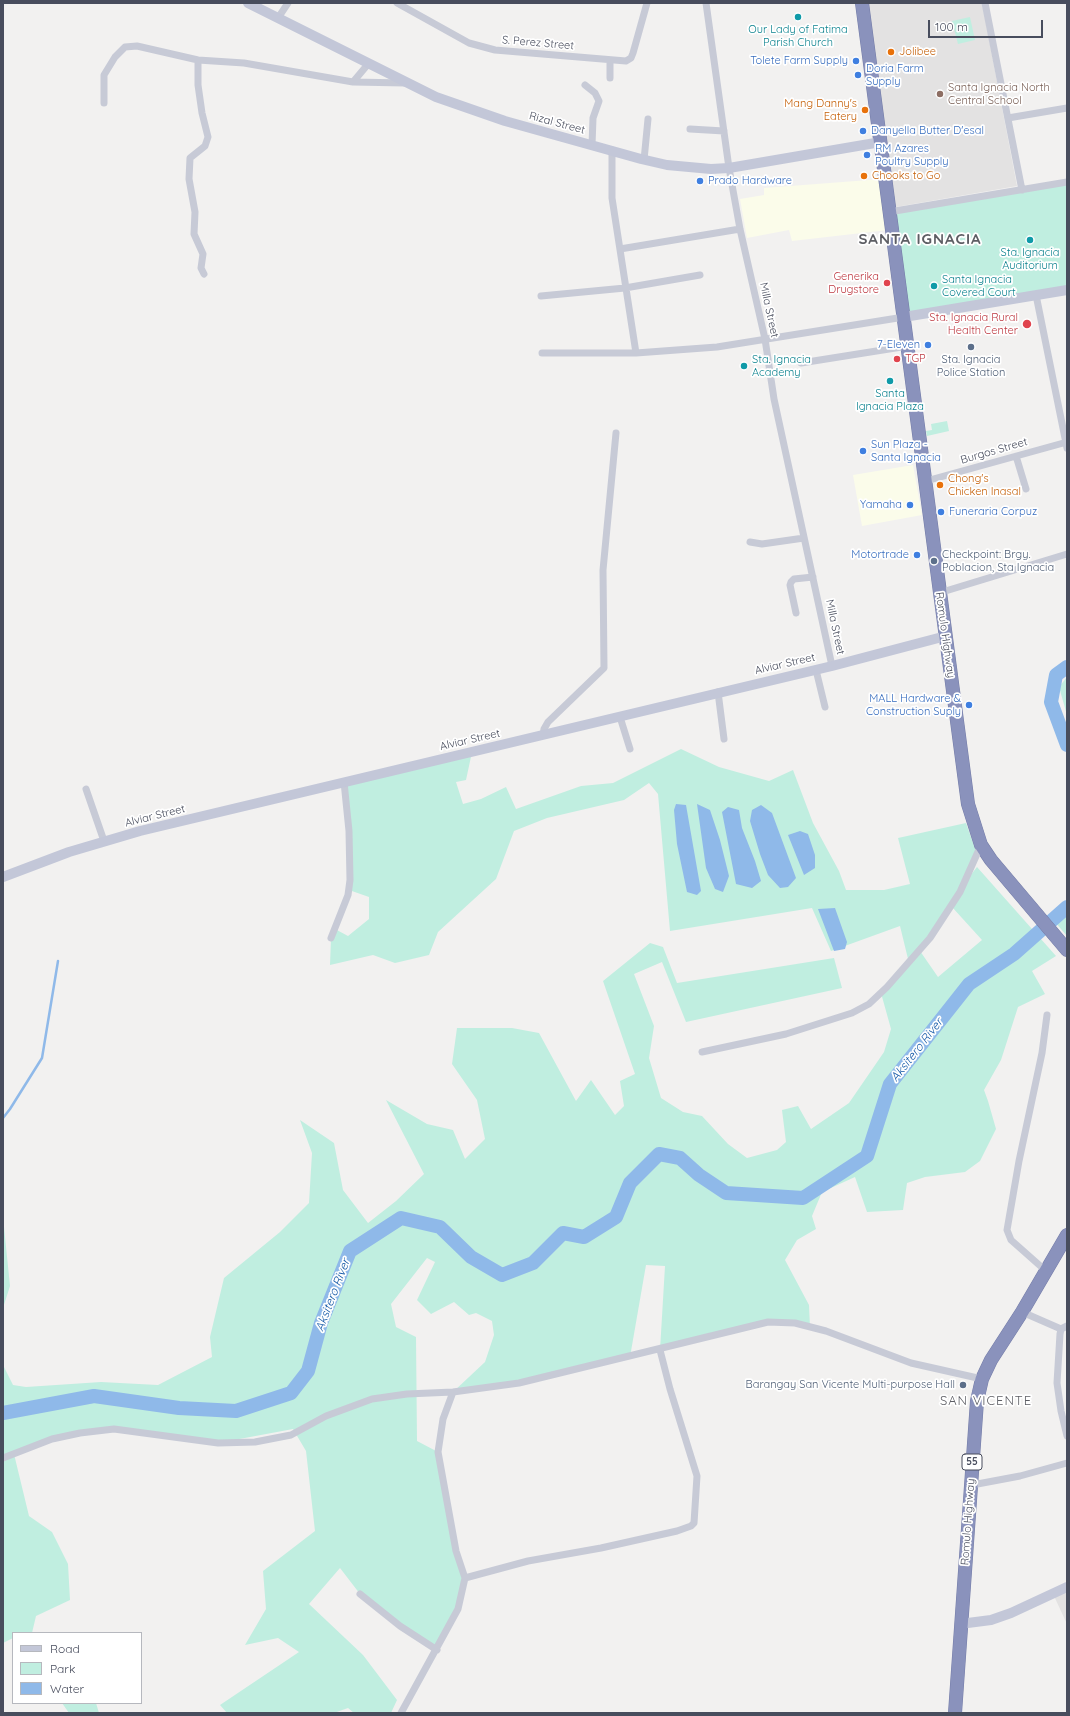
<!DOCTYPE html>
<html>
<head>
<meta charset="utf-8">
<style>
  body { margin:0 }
  #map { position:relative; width:1070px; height:1716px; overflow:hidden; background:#f2f1f0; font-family:Quicksand,sans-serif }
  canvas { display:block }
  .frame { position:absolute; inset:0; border:4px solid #484d5d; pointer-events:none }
  .legend { position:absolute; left:12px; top:1632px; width:130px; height:72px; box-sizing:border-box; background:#fff; border:1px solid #b6b8be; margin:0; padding:5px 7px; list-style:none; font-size:12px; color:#484d5d }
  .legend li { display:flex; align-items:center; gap:8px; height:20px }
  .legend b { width:20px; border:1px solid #b6b8be }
  .scale { position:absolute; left:928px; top:20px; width:115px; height:18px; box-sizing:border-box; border:2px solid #484d5d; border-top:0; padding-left:5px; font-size:12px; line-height:14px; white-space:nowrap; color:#484d5d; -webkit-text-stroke:3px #fff; paint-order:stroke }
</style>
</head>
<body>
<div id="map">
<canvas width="1070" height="1716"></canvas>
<div class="frame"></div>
<ul class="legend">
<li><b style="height:5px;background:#c3c7d8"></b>Road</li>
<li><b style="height:11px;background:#c0eee0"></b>Park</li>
<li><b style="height:11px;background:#8fb9e9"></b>Water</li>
</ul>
<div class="scale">100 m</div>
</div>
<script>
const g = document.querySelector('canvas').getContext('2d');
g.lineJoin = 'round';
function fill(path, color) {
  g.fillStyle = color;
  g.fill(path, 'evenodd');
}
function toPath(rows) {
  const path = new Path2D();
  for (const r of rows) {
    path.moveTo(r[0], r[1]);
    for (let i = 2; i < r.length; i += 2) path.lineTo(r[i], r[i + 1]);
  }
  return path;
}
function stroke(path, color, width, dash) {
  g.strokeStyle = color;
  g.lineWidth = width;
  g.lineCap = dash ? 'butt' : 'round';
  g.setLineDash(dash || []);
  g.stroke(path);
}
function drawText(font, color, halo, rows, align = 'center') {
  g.font = font + ' Quicksand,sans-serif';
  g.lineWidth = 3.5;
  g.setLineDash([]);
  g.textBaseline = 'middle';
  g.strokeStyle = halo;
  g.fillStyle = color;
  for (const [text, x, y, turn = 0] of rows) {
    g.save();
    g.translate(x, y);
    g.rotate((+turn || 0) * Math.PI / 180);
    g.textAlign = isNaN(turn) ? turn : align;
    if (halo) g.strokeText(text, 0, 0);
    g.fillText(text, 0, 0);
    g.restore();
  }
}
const commercial = toPath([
  [882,179,888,230,792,241,789,230,747,238,740,199,764,195,764,188],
  [913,465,922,515,862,526,853,475]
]);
const education = toPath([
  [867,3,982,3,1017,186,896,207],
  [1067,1589,1067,1624,1054,1596]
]);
const green = toPath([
  [970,17,975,40,958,44,952,21],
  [1067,183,1067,289,905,316,891,213],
  [947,421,949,431,927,436,926,431,932,430,931,424],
  [1067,677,1067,715,1059,687],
  [681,749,719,767,769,781,793,770,813,823,839,871,846,890,884,890,910,884,898,838,966,823,977,854,966,881,977,867,1056,956,1032,971,1045,994,1018,1007,1001,1060,984,1090,988,1101,996,1129,980,1161,965,1172,925,1177,907,1183,903,1210,867,1212,855,1177,822,1192,812,1216,816,1229,797,1240,785,1260,809,1305,810,1327,768,1322,660,1350,665,1266,646,1265,630,1357,519,1383,453,1392,485,1362,494,1335,492,1321,476,1313,469,1315,454,1302,431,1314,417,1300,435,1262,427,1258,391,1304,396,1327,416,1337,417,1441,438,1452,463,1583,458,1609,437,1650,360,1594,340,1568,309,1604,363,1655,397,1700,391,1713,354,1713,348,1708,334,1713,227,1713,220,1705,299,1652,278,1638,245,1645,266,1609,263,1571,315,1531,306,1451,293,1429,218,1443,114,1429,52,1439,14,1454,29,1516,52,1532,68,1564,70,1600,36,1616,32,1633,13,1633,13,1638,3,1643,3,1365,13,1385,26,1387,101,1382,158,1385,212,1357,210,1337,224,1278,280,1232,309,1203,312,1153,300,1120,334,1143,343,1190,368,1223,396,1201,424,1174,386,1100,427,1124,453,1130,465,1159,485,1139,477,1100,452,1064,457,1028,512,1028,539,1033,576,1101,591,1080,615,1115,624,1106,620,1081,635,1074,603,981,650,943,663,947,677,983,834,958,842,988,686,1022,662,962,634,974,654,1026,649,1058,661,1098,683,1112,702,1116,728,1144,747,1158,777,1150,786,1142,782,1110,798,1106,811,1129,849,1103,884,1052,891,1029,881,993,909,963,900,926,831,951,812,908,670,931,658,794,649,783,624,800,547,818,514,831,496,879,438,932,429,955,395,963,373,955,330,965,331,938,335,929,348,936,369,919,369,897,349,890,344,782,472,752,466,780,456,782,463,804,481,799,506,787,516,809,581,786,613,783],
  [952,907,982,940,938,977,920,951],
  [1067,909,1067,936,1055,922],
  [3,1217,10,1286,3,1308],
  [62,1703,96,1703,99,1713,69,1713]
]);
const water = toPath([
  [676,804,686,805,701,891,697,895,687,892,677,844,674,810],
  [697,804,710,810,720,840,729,876,723,892,715,889,706,868],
  [761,805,772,813,796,878,788,887,780,888,768,875,760,854,750,821,752,810],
  [728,807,739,810,742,828,755,861,761,881,752,888,736,884,722,812],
  [800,831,808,834,815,855,815,868,804,875,788,835],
  [835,908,847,942,845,949,834,951,818,909]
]);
const stream = toPath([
  [3,1118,10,1109,42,1058,58,961]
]);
const river = toPath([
  [1067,667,1056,675,1051,702,1067,745],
  [3,1413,94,1396,179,1408,236,1411,291,1393,308,1371,321,1323,350,1251,401,1218,440,1227,471,1257,502,1275,533,1263,563,1233,584,1237,616,1217,630,1183,659,1154,680,1158,699,1175,726,1193,803,1198,867,1156,890,1084,969,984,1014,954,1067,907]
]);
const street = toPath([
  [397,3,469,43,495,50,626,61,631,58,633,53,647,3],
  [706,3,729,168,740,229,765,339,774,399,832,666],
  [985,3,1022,190],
  [278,18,288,3],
  [198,60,198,85,202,113,208,137,205,146,190,158,189,179,195,212,194,234,203,254,201,268,204,274],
  [610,78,610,60],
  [353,82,405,83],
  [585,85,595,93,599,101,593,118,592,145],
  [104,103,104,75,115,57,125,47,137,46,198,60,244,63,353,82,369,63],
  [1008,118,1067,108],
  [690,129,724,131],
  [644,160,648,119],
  [889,212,1067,182],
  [620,249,740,229],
  [1036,295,1067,448],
  [541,296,625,288,700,275],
  [542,353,636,353,612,198,612,150],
  [636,353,717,347,904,317],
  [801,363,908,346],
  [1016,456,1026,489],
  [926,481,1067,442],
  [750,542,762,544,804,538],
  [939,593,1067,554],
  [796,613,790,585,791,582,794,579,813,577],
  [816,670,825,707],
  [718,692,724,739],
  [620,717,630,749],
  [543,735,544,729,548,722,604,668,603,570,616,433],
  [86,789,104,841],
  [331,938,348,895,350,880,349,831,344,782],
  [702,1052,786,1034,852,1013,869,1004,887,987,930,938,960,892,981,845],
  [1046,1271,1011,1240,1007,1230,1019,1161,1042,1053,1047,1015],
  [1022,1312,1061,1329],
  [1067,1326,1061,1329,1060,1334,1057,1383,1061,1411,1067,1436],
  [453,1392,443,1419,438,1452,456,1551,465,1578,528,1561,601,1548,677,1531,691,1526,694,1523,697,1476,670,1389,660,1350],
  [3,1458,52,1439,80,1433,114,1429,218,1443,255,1442,291,1435,326,1416,372,1399,407,1394,453,1392,519,1383,768,1322,795,1323,826,1331,911,1363,982,1379],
  [972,1485,1020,1476,1067,1463],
  [360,1594,400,1626,437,1650],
  [401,1713,458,1609,465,1578]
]);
const secondary = toPath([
  [248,3,436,97,505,121,641,159,667,165,711,169,729,168,881,142],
  [904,317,1067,290],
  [3,877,69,852,140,831,832,666,946,636],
  [960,1624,991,1620,1011,1613,1067,1587]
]);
const highway = toPath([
  [862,3,968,804,981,845,991,860,1067,950],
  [955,1713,977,1401,982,1379,991,1360,1022,1312,1067,1235]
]);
const markers = [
  [798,17,4,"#0f9aa8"],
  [891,52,4,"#e8710a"],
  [856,61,4,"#3f7fe0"],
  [858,75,4,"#3f7fe0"],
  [940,94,4,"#8d6e63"],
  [865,110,4,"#e8710a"],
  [863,131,4,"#3f7fe0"],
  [867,155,4,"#3f7fe0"],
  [864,176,4,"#e8710a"],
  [700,181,4,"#3f7fe0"],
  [1030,240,4,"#0f9aa8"],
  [887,283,4,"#e0444e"],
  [934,286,4,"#0f9aa8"],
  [1027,324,5,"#e0444e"],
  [928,345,4,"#3f7fe0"],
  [971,347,4,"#5c6f8a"],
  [897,359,4,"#e0444e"],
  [744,366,4,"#0f9aa8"],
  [890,381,4,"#0f9aa8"],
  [863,451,4,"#3f7fe0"],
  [940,485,4,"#e8710a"],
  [910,505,4,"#3f7fe0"],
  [941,512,4,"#3f7fe0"],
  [917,555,4,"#3f7fe0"],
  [934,561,4,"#5c6f8a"],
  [969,705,4,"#3f7fe0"],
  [963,1385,4,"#5c6f8a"]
];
const shields = [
  [972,1462,20]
];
const shieldNames = [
  ["55",972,1462]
];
const cultureNames = [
  ["Our Lady of Fatima",798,30],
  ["Parish Church",798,43],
  ["Sta. Ignacia",1030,253],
  ["Auditorium",1030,266],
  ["Santa Ignacia",942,280,"left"],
  ["Covered Court",942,293,"left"],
  ["Sta. Ignacia",752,360,"left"],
  ["Academy",752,373,"left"],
  ["Santa",890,394],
  ["Ignacia Plaza",890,407]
];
const streetNames = [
  ["S. Perez Street",538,43,5],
  ["Rizal Street",557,123,15],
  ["Milla Street",769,310,78],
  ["Burgos Street",994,451,-16],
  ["Milla Street",835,627,78],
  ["Romulo Highway",945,635,82],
  ["Alviar Street",785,664,-13],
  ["Alviar Street",470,740,-13],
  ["Alviar Street",155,816,-14],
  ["Romulo Highway",968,1522,-86]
];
const foodNames = [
  ["Jolibee",899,52],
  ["Mang Danny's",857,104,"right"],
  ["Eatery",857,117,"right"],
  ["Chooks to Go",872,176],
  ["Chong's",948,479],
  ["Chicken Inasal",948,492]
];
const shopNames = [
  ["Tolete Farm Supply",848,61,"right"],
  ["Doria Farm",866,69],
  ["Supply",866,82],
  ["Danyella Butter D'esal",871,131],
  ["RM Azares",875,149],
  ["Poultry Supply",875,162],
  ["Prado Hardware",708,181],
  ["7-Eleven",920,345,"right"],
  ["Sun Plaza -",871,445],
  ["Santa Ignacia",871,458],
  ["Yamaha",902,505,"right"],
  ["Funeraria Corpuz",949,512],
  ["Motortrade",909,555,"right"],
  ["MALL Hardware &",961,699,"right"],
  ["Construction Suply",961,712,"right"]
];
const educationNames = [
  ["Santa Ignacia North",948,88],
  ["Central School",948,101]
];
const healthNames = [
  ["Generika",879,277],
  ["Drugstore",879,290],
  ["Sta. Ignacia Rural",1018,318],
  ["Health Center",1018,331],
  ["TGP",905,359,"left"]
];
const serviceNames = [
  ["Sta. Ignacia",971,360],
  ["Police Station",971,373],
  ["Checkpoint: Brgy.",942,555,"left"],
  ["Poblacion, Sta Ignacia",942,568,"left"],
  ["Barangay San Vicente Multi-purpose Hall",955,1385,"right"]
];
const waterNames = [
  ["Aksitero River",917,1050,-52],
  ["Aksitero River",333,1295,-69]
];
const quarterNames = [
  ["SAN VICENTE",986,1401]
];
const districtNames = [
  ["SANTA IGNACIA",920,239]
];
fill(commercial, '#fbfcea');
fill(education, '#e3e2e2');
fill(green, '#c0eee0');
fill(water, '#8fb9e9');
stroke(stream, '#8fb9e9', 2.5);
stroke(river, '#8fb9e9', 14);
stroke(highway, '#757da8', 14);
stroke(street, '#c7cad6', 7);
stroke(secondary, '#c3c7d8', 10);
stroke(highway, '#8a92bc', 13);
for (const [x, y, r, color] of markers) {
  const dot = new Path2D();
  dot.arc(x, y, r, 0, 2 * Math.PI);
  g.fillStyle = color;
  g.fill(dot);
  stroke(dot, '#fff', 1.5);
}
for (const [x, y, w] of shields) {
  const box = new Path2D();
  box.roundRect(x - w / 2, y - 8, w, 16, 3);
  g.fillStyle = '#fff';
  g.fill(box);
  stroke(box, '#484d5d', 1);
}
drawText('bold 10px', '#484d5d', null, shieldNames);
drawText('11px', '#0d838f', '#fff', cultureNames);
drawText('11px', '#484d5d', '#fff', streetNames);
drawText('11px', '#c56008', '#fff', foodNames, 'left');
drawText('11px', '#366cbe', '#fff', shopNames, 'left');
drawText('11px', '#785e54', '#fff', educationNames, 'left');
drawText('11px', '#be3a42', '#fff', healthNames, 'right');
drawText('11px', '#4e5e75', '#fff', serviceNames);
drawText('italic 12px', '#1257a6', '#fff', waterNames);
g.letterSpacing = '1px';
drawText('13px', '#5d5e64', '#fff', quarterNames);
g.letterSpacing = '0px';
g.letterSpacing = '1px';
drawText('bold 15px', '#5d5e64', '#fff', districtNames);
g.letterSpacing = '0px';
</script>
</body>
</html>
